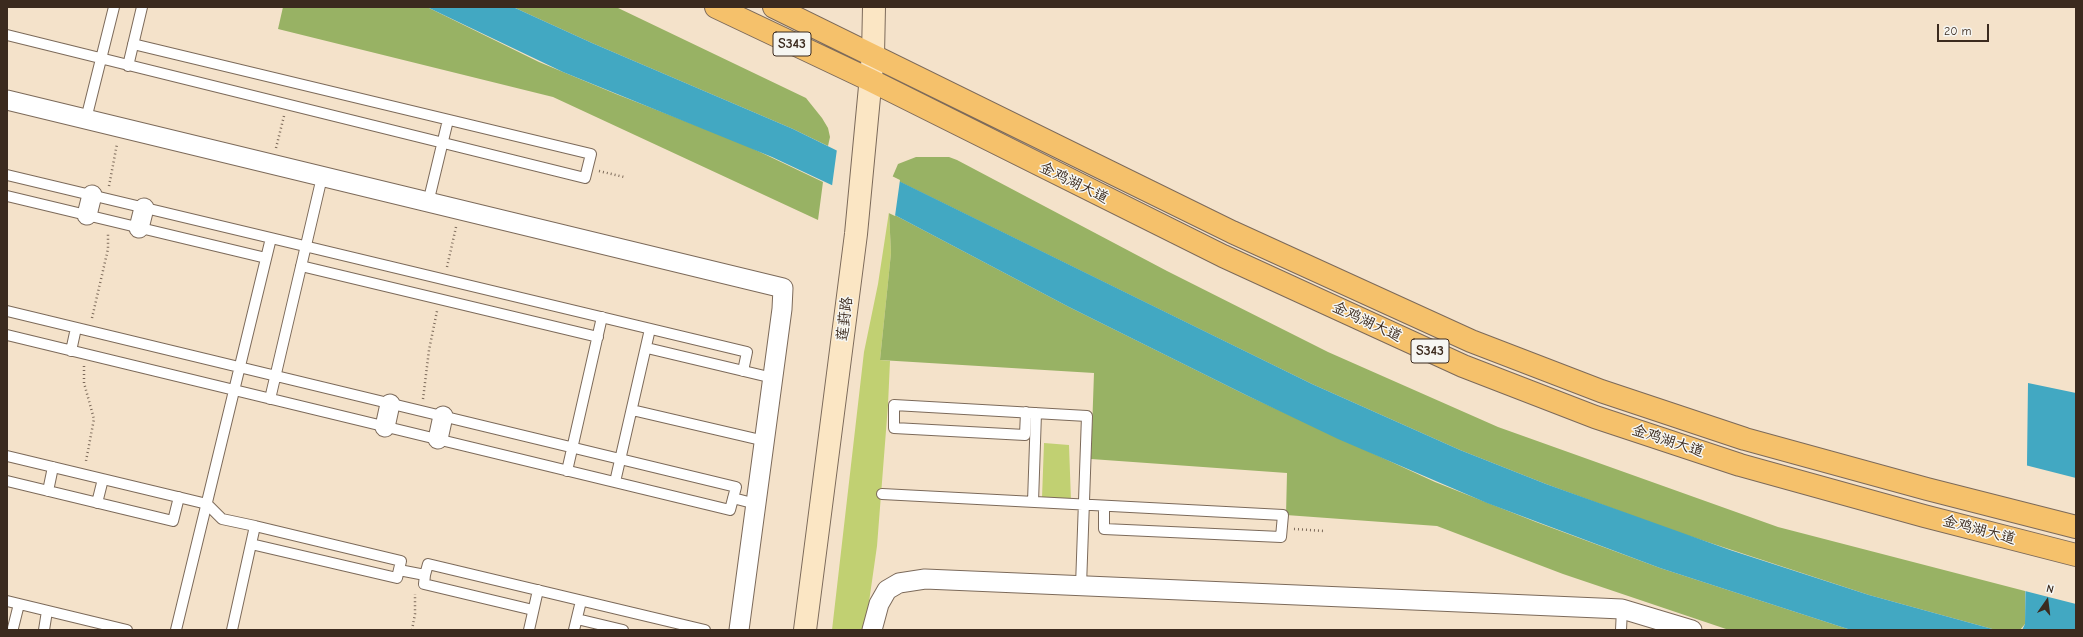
<!DOCTYPE html>
<html>
<head>
<meta charset="utf-8">
<style>
  body { margin:0 }
  #map { position:relative; width:2083px; height:637px; overflow:hidden; background:#f4e2ca; font-family:"Comic Neue",sans-serif }
  canvas { display:block }
  .frame { position:absolute; inset:0; border:8px solid #3b2a1e; pointer-events:none }
  .north { position:absolute; left:2027px; top:581px; width:40px; height:40px; -webkit-text-stroke:3px #f6f6f2; paint-order:stroke; rotate:14deg; font-size:11px; font-weight:700; line-height:16px; text-align:center; color:#3b2a1e }
  .north::after { content:''; display:block; margin:auto; width:14px; height:18px; background:#3b2a1e; clip-path:polygon(50% 0,100% 100%,50% 72%,0 100%) }
  .scale { position:absolute; left:1937px; top:24px; width:52px; height:18px; box-sizing:border-box; border:2px solid #3b2a1e; border-top:0; padding-left:5px; font-size:12px; line-height:14px; white-space:nowrap; color:#3b2a1e; -webkit-text-stroke:3px #f6f6f2; paint-order:stroke }
</style>
</head>
<body>
<div id="map">
<canvas width="2083" height="637"></canvas>
<div class="frame"></div>
<div class="north">N</div>
<div class="scale">20 m</div>
</div>
<script>
const g = document.querySelector('canvas').getContext('2d');
g.lineJoin = 'round';
function fill(path, color) {
  g.fillStyle = color;
  g.fill(path, 'evenodd');
}
function toPath(rows) {
  const path = new Path2D();
  for (const r of rows) {
    path.moveTo(r[0], r[1]);
    for (let i = 2; i < r.length; i += 2) path.lineTo(r[i], r[i + 1]);
  }
  return path;
}
function stroke(path, color, width, dash) {
  g.strokeStyle = color;
  g.lineWidth = width;
  g.lineCap = dash ? 'butt' : 'round';
  g.setLineDash(dash || []);
  g.stroke(path);
}
function drawText(font, color, halo, rows, align = 'center') {
  g.font = font + ' "Comic Neue","LXGW WenKai TC",sans-serif';
  g.lineWidth = 3;
  g.setLineDash([]);
  g.textBaseline = 'middle';
  g.strokeStyle = halo;
  g.fillStyle = color;
  for (const [text, x, y, turn = 0] of rows) {
    g.save();
    g.translate(x, y);
    g.rotate((+turn || 0) * Math.PI / 180);
    g.textAlign = isNaN(turn) ? turn : align;
    if (halo) g.strokeText(text, 0, 0);
    g.fillText(text, 0, 0);
    g.restore();
  }
}
const green = toPath([
  [889,212,891,253,880,360,890,361,888,405,877,546,865,630,832,630,864,352,878,284],
  [1044,443,1069,445,1071,501,1042,498]
]);
const forest = toPath([
  [283,7,427,7,539,62,616,94,741,143,823,182,818,220,553,97,278,29],
  [513,7,616,7,806,98,822,118,828,128,830,137,828,146,793,129,592,43],
  [916,157,949,157,957,160,1167,271,1328,352,1498,427,1778,527,2025,591,2025,624,2020,630,1996,630,1869,595,1671,530,1546,484,1460,450,1312,384,892,178,898,164],
  [889,212,1069,307,1246,395,1435,482,1536,522,1660,568,1851,630,1729,630,1563,574,1437,526,1286,515,1287,473,1091,459,1094,373,880,360,891,253]
]);
const water = toPath([
  [427,7,513,7,592,43,793,129,1312,384,1460,450,1546,484,1730,550,1869,595,1996,630,1851,630,1660,568,1487,503,1338,439,1246,395,1069,307,889,212,772,157,563,72],
  [2028,383,2076,393,2076,630,2022,630,2025,624]
]);
const pier = toPath([
  [837,149,900,180,895,216,832,186],
  [2025,465,2076,478,2076,604,2025,591,2024,558]
]);
const path = toPath([
  [276,148,284,116],
  [599,171,624,177],
  [109,186,117,144],
  [447,267,456,227],
  [92,318,108,249,108,233],
  [84,366,84,383,94,419,86,461],
  [423,399,429,350,437,311],
  [1294,529,1324,531],
  [412,630,415,614,415,594]
]);
const service = toPath([
  [7,35,585,178,591,154,133,44],
  [128,66,142,7],
  [86,119,114,7],
  [7,175,271,238],
  [7,196,266,258],
  [428,203,448,120],
  [301,266,598,337],
  [7,311,736,487,730,510,7,335],
  [647,348,773,378],
  [71,351,76,328],
  [270,399,322,177],
  [632,410,765,441],
  [1026,412,1025,435,894,428,894,405,1087,416,1081,586],
  [7,456,207,504,222,519,255,526,401,561,397,578,251,544,255,526],
  [567,471,602,317],
  [7,481,173,521,179,497],
  [615,482,650,329],
  [48,491,53,467],
  [882,494,1283,515,1281,537,1104,529,1104,506],
  [733,498,756,504],
  [1033,502,1036,413],
  [97,503,103,479],
  [399,570,425,575,428,564,705,630],
  [425,575,424,584,533,610],
  [7,601,127,630],
  [577,619,623,630],
  [13,628,19,604],
  [44,630,47,611],
  [176,630,271,238,747,352,743,371],
  [232,630,251,544],
  [529,630,538,590],
  [574,630,581,601],
  [1621,630,1622,609]
]);
const minor = toPath([
  [7,100,783,288,782,309,739,630],
  [87,215,92,195],
  [139,228,144,208],
  [385,427,390,404],
  [438,439,443,416],
  [872,630,879,604,887,590,899,583,925,579,1622,609,1692,630]
]);
const secondary = toPath([
  [805,630,856,234,873,55,874,7]
]);
const primary = toPath([
  [716,7,870,80,1223,256,1463,366,1595,417,1740,465,1924,516,2076,555],
  [774,7,1232,232,1471,341,1601,391,1745,439,1927,489,2076,527]
]);
const shields = [
  [792,44,38],
  [1430,351,38]
];
const shieldNames = [
  ["S343",792,44],
  ["S343",1430,351]
];
const streetNames = [
  ["金鸡湖大道",1074,183,26],
  ["莲葑路",845,319,-83],
  ["金鸡湖大道",1367,322,25],
  ["金鸡湖大道",1668,441,18],
  ["金鸡湖大道",1979,530,15]
];
fill(green, '#c1d072');
fill(forest, '#98b264');
fill(water, '#42a8c2');
fill(pier, '#f4e2ca');
stroke(service, '#7c6a5a', 12);
stroke(minor, '#7c6a5a', 21);
stroke(secondary, '#7c6a5a', 24);
stroke(primary, '#7c6a5a', 24);
stroke(path, '#7c6a5a', 2.5, [1, 3]);
stroke(service, '#fff', 10);
stroke(minor, '#fff', 19);
stroke(secondary, '#fbe6c4', 22);
stroke(primary, '#f5c16b', 22);
for (const [x, y, w] of shields) {
  const box = new Path2D();
  box.roundRect(x - w / 2, y - 12, w, 24, 3);
  g.fillStyle = '#f6f6f2';
  g.fill(box);
  stroke(box, '#3b2a1e', 1);
}
drawText('bold 14px', '#3b2a1e', null, shieldNames);
drawText('15px', '#3b2a1e', '#f6f6f2', streetNames);
</script>
</body>
</html>
